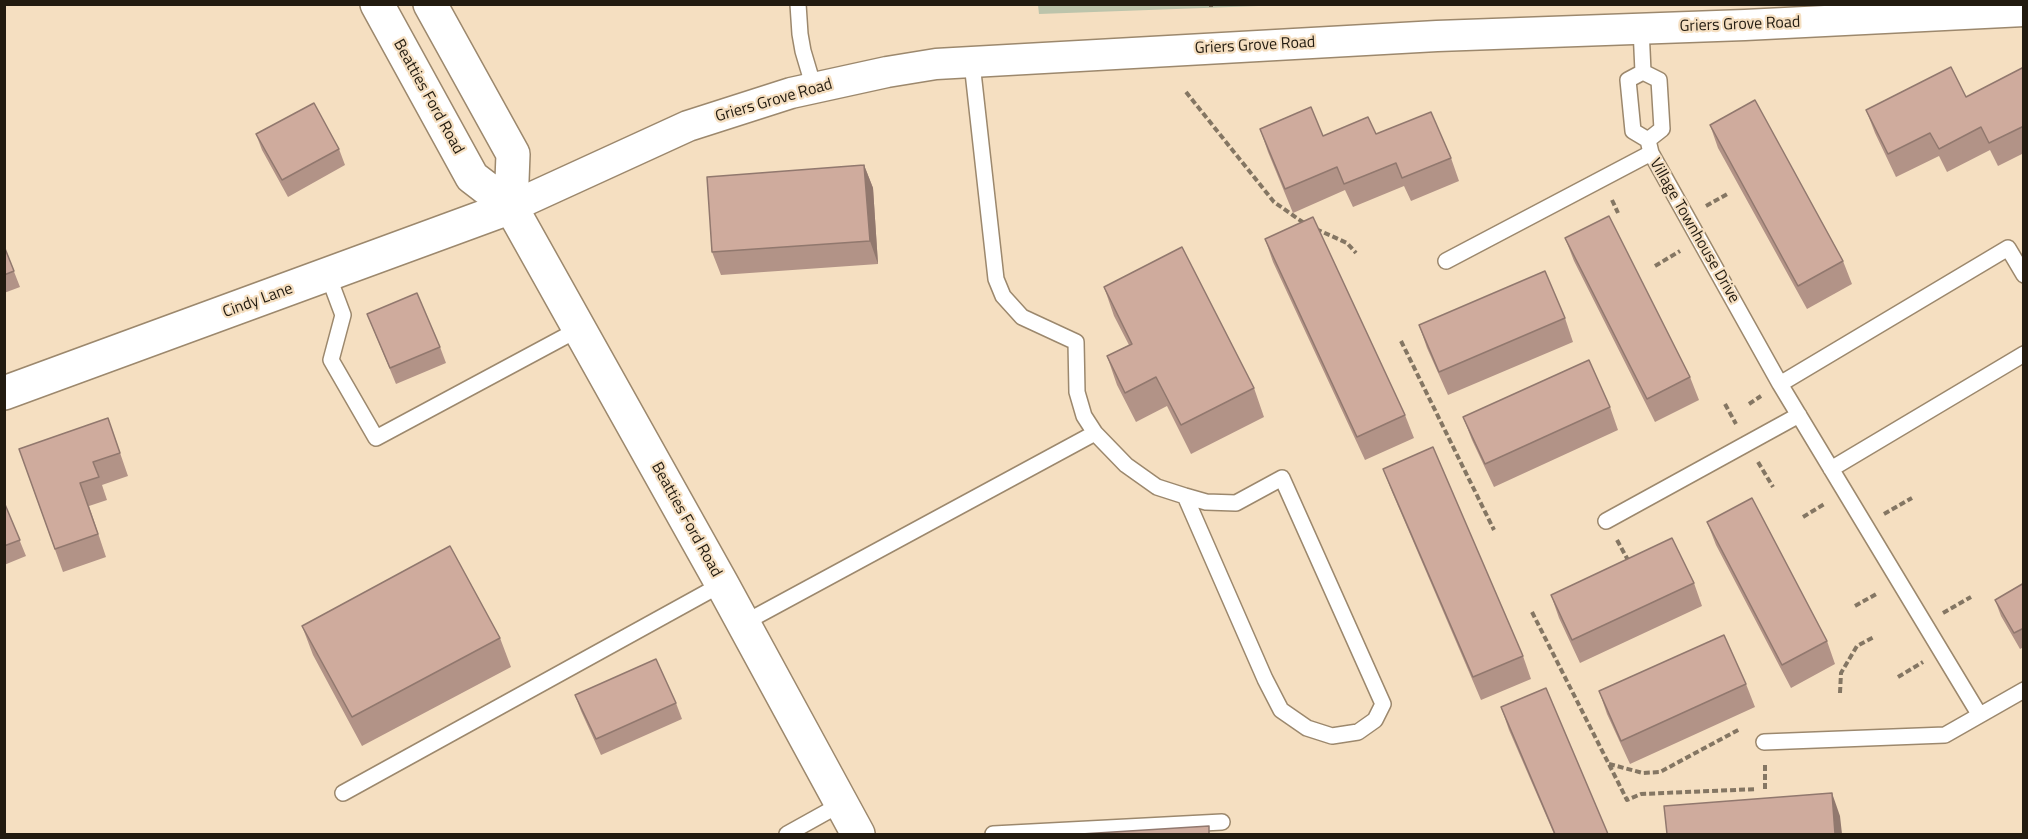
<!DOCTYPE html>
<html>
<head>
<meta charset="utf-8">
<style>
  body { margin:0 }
  #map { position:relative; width:2028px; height:839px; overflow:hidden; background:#f5dfc1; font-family:"Titillium Web",sans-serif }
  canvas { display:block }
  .frame { position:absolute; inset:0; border:6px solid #221b10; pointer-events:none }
</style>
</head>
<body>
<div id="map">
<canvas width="2028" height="839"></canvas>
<div class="frame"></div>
</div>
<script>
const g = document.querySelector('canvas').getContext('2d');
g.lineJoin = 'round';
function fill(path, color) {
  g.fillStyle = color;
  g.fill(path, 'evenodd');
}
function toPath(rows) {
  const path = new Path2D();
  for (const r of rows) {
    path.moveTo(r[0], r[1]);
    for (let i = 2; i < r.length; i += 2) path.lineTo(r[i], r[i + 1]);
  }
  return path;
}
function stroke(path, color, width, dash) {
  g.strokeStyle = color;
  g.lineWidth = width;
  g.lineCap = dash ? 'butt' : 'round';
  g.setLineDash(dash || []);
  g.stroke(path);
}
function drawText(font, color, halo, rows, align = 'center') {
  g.font = font + ' "Titillium Web",sans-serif';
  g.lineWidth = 4.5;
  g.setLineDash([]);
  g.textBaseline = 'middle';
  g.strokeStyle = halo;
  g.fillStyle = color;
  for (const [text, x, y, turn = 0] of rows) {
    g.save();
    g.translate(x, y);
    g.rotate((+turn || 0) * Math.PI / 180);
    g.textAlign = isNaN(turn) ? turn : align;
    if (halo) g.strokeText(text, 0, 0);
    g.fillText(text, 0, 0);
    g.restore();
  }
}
const green = toPath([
  [1038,5,1038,4,1286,5,1039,14]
]);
const path = toPath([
  [1211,4,1211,7],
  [1186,92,1274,202,1304,223],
  [1612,200,1618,213],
  [1706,206,1729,193],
  [1316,229,1347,243,1356,253],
  [1655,266,1680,251],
  [1401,341,1494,530],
  [1725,404,1736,424],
  [1749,404,1761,396],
  [1758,462,1773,487],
  [1884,514,1912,498],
  [1803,517,1826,503],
  [1617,540,1629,562],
  [1855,606,1878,593],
  [1532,612,1627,800,1641,794,1757,789],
  [1943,613,1971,597],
  [1898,677,1923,662],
  [1840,693,1841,673,1857,646,1874,637],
  [1609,764,1643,773,1660,772,1740,729],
  [1765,765,1765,789]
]);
const service = toPath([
  [798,4,800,34,803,51,814,88],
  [1641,28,1643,72],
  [972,63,996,279,1003,296,1022,317,1076,342,1077,392,1084,416,1095,433,1126,465,1157,487,1185,496,1206,502,1236,503,1282,478,1383,704,1375,720,1358,732,1332,736,1307,728,1281,710,1265,679,1185,496],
  [1643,72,1628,80,1633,131,1648,140,1651,153,1780,384,1979,714],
  [1643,72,1659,80,1662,129,1648,140],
  [1446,261,1651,153],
  [328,275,343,315,331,360,376,438,579,329],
  [1780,384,2008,248,2024,275],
  [1831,469,2024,354],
  [1606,521,1799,415],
  [742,624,1095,433],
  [1764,742,1945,735,2024,690],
  [343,793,722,584],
  [787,834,841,804],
  [993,834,1222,822]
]);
const minor = toPath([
  [511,207,688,126,791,93,887,72,936,64,1437,36,1745,25,2024,11]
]);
const secondary = toPath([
  [377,4,472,177,511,207,722,584,858,834],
  [430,4,513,154,511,207],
  [4,393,511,207]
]);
const wall = toPath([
  [2024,67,2024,153,1998,166,1990,150,1947,172,1939,156,1896,177,1875,133,1866,110,1966,97],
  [1710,125,1843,261,1852,284,1807,309,1718,148],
  [1260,129,1323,136,1376,134,1451,158,1459,181,1411,201,1404,186,1353,207,1345,190,1293,213,1268,152],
  [256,134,339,149,345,165,288,197,262,150],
  [864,165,873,188,878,264,721,275,712,252],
  [1565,238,1690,377,1699,400,1655,422,1574,261],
  [1265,239,1405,415,1414,438,1365,460,1273,262],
  [4,246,20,287,4,293],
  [1104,287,1254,388,1264,417,1191,454,1167,406,1136,422,1117,385,1107,356,1129,345,1114,316],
  [367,314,440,347,446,363,396,384],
  [1565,318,1573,342,1448,395,1427,348,1419,325],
  [1610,407,1618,430,1494,487,1472,440,1463,417],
  [108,418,128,476,102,485,107,500,89,506,106,557,63,572,19,449],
  [1383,469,1523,656,1531,679,1481,700,1392,492],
  [4,502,26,556,4,565],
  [1707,522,1827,641,1835,664,1791,688,1716,545],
  [1694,583,1702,606,1580,663,1559,618,1551,595],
  [2024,583,2024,647,2020,649,2001,616,1995,600],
  [302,626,500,638,511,667,362,746,313,655],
  [1746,684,1755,707,1630,764,1607,714,1599,691],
  [575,695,676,703,682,719,601,755,581,711],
  [1501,707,1608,834,1554,834,1509,730]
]);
const shadedWall = toPath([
  [864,165,873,188,878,264,870,241],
  [1832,793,1840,816,1842,834,1835,834]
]);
const building = toPath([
  [1951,67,1966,97,2024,67,2024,126,1989,143,1981,127,1939,149,1930,133,1888,154,1866,110,1951,67],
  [1755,100,1843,261,1798,286,1710,125,1755,100],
  [314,103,339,149,282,180,256,134,314,103],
  [1311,107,1323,136,1368,117,1376,134,1431,112,1451,158,1402,178,1396,163,1344,184,1337,167,1285,189,1260,129,1311,107],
  [864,165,870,241,712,252,707,177,864,165],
  [1609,216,1690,377,1647,399,1565,238,1609,216],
  [1313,217,1405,415,1357,437,1265,239,1313,217],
  [4,246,14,271,4,275,4,246],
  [1182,247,1254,388,1181,425,1156,377,1125,393,1107,356,1132,344,1104,287,1182,247],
  [1545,271,1565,318,1439,372,1419,325,1545,271],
  [417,293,440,347,390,368,367,314,417,293],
  [1589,360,1610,407,1485,464,1463,417,1589,360],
  [108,418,120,453,93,462,99,477,80,483,98,534,55,549,19,449,108,418],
  [1433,447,1523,656,1473,677,1383,469,1433,447],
  [1752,498,1827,641,1782,665,1707,522,1752,498],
  [4,502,20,540,4,546,4,502],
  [1672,538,1694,583,1572,640,1551,595,1672,538],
  [450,546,500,638,352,717,302,626,450,546],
  [2024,583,2024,628,2014,633,1995,600,2024,583],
  [1724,635,1746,684,1621,741,1599,691,1724,635],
  [656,659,676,703,596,739,575,695,656,659],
  [1546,688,1608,834,1555,834,1501,707,1546,688],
  [1832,793,1835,834,1667,834,1664,806,1832,793],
  [1209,826,1209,834,1081,834,1209,826]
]);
const streetNames = [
  ["Griers Grove Road",1740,25,-2],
  ["Griers Grove Road",1255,46,-3],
  ["Beatties Ford Road",428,97,61],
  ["Griers Grove Road",774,101,-16],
  ["Village Townhouse Drive",1694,231,60],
  ["Cindy Lane",258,301,-20],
  ["Beatties Ford Road",686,520,61]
];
fill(green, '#bcc4ab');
stroke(service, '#9c886d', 18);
stroke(minor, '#9c886d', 33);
stroke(secondary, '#9c886d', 36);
stroke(path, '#847663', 4, [6, 3]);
stroke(service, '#fff', 15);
stroke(minor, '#fff', 30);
stroke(secondary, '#fff', 33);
fill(wall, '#b29387');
fill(shadedWall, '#91786e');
fill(building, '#cfab9d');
stroke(building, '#91786e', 1.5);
drawText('16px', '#221b10', '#f5dfc1', streetNames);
</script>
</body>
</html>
